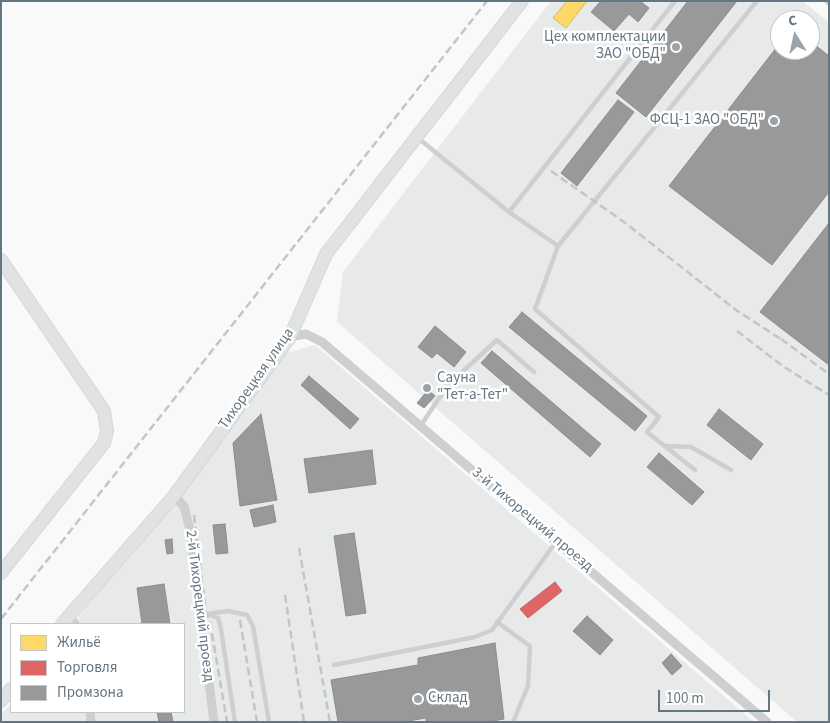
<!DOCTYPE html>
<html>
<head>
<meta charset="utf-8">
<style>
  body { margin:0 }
  #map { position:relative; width:830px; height:723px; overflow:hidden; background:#f9f9f9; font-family:"Source Sans 3",sans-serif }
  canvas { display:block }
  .frame { position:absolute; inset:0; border:2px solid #657683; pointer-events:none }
  .legend { position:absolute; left:10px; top:623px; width:175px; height:90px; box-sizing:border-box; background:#fff; border:1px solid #c1c8cd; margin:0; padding:6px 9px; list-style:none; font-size:15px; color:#657683 }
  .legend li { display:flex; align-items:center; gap:10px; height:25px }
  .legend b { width:25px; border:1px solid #c1c8cd }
  .north { position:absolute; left:770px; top:10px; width:50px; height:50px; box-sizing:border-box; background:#fff; border:1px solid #c1c8cd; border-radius:50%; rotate:350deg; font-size:14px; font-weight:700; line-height:20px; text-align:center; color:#657683 }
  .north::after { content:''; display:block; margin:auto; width:18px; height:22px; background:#99a4ac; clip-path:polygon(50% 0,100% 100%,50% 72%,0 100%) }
  .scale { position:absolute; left:658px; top:690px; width:112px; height:22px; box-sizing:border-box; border:2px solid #657683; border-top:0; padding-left:6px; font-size:15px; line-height:18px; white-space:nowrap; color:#657683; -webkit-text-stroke:4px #fff; paint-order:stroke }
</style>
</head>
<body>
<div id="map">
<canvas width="830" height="723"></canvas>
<div class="frame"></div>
<ul class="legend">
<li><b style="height:14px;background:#ffd966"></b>Жильё</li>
<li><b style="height:14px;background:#e06666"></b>Торговля</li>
<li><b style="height:14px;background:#999"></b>Промзона</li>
</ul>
<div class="north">С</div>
<div class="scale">100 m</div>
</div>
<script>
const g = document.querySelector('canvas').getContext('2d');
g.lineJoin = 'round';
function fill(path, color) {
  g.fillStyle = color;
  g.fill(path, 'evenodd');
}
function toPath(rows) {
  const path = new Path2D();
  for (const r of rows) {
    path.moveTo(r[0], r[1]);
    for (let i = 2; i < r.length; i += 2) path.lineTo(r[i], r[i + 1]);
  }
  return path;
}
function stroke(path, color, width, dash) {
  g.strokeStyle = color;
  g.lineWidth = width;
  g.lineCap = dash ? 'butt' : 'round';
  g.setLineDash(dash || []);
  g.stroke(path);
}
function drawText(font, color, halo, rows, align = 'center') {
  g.font = font + ' "Source Sans 3",sans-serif';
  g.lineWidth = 5;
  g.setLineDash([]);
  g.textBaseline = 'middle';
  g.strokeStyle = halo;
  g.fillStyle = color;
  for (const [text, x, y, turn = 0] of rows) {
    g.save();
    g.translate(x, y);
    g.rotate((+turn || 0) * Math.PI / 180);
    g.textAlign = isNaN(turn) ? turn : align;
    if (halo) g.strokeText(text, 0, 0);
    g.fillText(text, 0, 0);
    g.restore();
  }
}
const built = toPath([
  [551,1,802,1,829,22,829,722,797,722,337,322,343,272],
  [780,20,810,20,810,50,780,50],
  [315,345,583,575,754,722,1,722,1,715,11,703,11,712,184,712,184,624,73,624,286,353]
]);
const homes = toPath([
  [567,1,587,1,566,28,553,18,567,1]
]);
const shops = toPath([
  [555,582,562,591,528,618,520,609,555,582]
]);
const industry = toPath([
  [601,1,640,1,649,8,638,22,629,14,614,31,591,12,601,1],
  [688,1,737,1,646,117,616,93,688,1],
  [810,41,829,56,829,192,772,265,669,186,780,43,780,50,810,50,810,41],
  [618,100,634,112,577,186,561,173,618,100],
  [829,223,829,365,760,312,829,223],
  [522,312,647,416,635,431,509,327,522,312],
  [435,326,466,352,454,367,437,353,432,358,418,347,435,326],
  [492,351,601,444,590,457,481,363,492,351],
  [309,376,359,419,350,429,301,385,309,376],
  [428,390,435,396,424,408,417,403,428,390],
  [719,409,763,444,751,460,707,425,719,409],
  [261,414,277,500,240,506,233,443,261,414],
  [372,450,376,484,309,493,304,459,372,450],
  [659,453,704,492,692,505,647,467,659,453],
  [273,505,276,522,254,527,250,510,273,505],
  [225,524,228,553,216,554,213,525,225,524],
  [354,533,366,613,346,616,334,536,354,533],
  [172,539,173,553,167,554,165,540,172,539],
  [164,584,170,624,142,624,137,588,164,584],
  [587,616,613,640,600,655,573,631,587,616],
  [495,643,504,719,487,722,426,722,426,718,402,722,338,722,331,680,418,665,418,658,495,643],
  [671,654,682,666,672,675,662,663,671,654],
  [157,712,171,712,173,722,159,722,157,712]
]);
const lane = toPath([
  [826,1,829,4],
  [418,138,509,212,558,246,535,309,659,417,647,432,695,470],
  [509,212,675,1],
  [558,246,757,1],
  [421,425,448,385,497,340,534,372],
  [666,446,691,447,731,470],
  [208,614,228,611,247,615,253,626,269,722],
  [208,614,218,618,221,629,235,722],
  [497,622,530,646,528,686,513,722],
  [334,665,475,637,492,630,556,542]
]);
const street = toPath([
  [290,337,306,334,322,342,767,722],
  [174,496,184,506,190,530,214,722],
  [69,616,75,624],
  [90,712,91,722]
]);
const secondary = toPath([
  [1,260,104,411,107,431,104,443,1,573],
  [62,624,174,496,290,337,326,254,522,1],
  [1,701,11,689]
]);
const rail = toPath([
  [551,171,624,222,736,310,787,343],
  [737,331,784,367,829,395],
  [781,339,829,374],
  [194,515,206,613,210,622,227,722],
  [299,548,330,722],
  [285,595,304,722],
  [1,619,487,1],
  [240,620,257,722]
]);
const markers = [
  [676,47,5,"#99a4ac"],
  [774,121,5,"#99a4ac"],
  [427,388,5,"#99a4ac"],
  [418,699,5,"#99a4ac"]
];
const poiNames = [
  ["Цех комплектации",666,38],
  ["ЗАО \"ОБД\"",666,55],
  ["ФСЦ-1 ЗАО \"ОБД\"",764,121],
  ["Сауна",437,379,"left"],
  ["\"Тет-а-Тет\"",437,396,"left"],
  ["Склад",428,699,"left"]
];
const streetNames = [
  ["Тихорецкая улица",257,379,-55],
  ["3-й Тихорецкий проезд",532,520,40],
  ["2-й Тихорецкий проезд",199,606,83]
];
fill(built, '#e8e9e9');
fill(homes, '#ffd966');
stroke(homes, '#d1bb6f', 1);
fill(shops, '#e06666');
stroke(shops, '#bb6b6f', 1);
fill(industry, '#999');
stroke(industry, '#898e92', 1);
stroke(secondary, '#d5d6d7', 14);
stroke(lane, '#cecfd0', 4.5);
stroke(street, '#cecfd0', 9);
stroke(secondary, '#e1e2e2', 12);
stroke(rail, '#c3c5c6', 2.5, [8, 4]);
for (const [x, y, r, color] of markers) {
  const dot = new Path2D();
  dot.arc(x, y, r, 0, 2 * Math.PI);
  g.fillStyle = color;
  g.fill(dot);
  stroke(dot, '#fff', 2);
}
drawText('15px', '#657683', '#fff', poiNames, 'right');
drawText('15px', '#657683', '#fff', streetNames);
</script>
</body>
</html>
